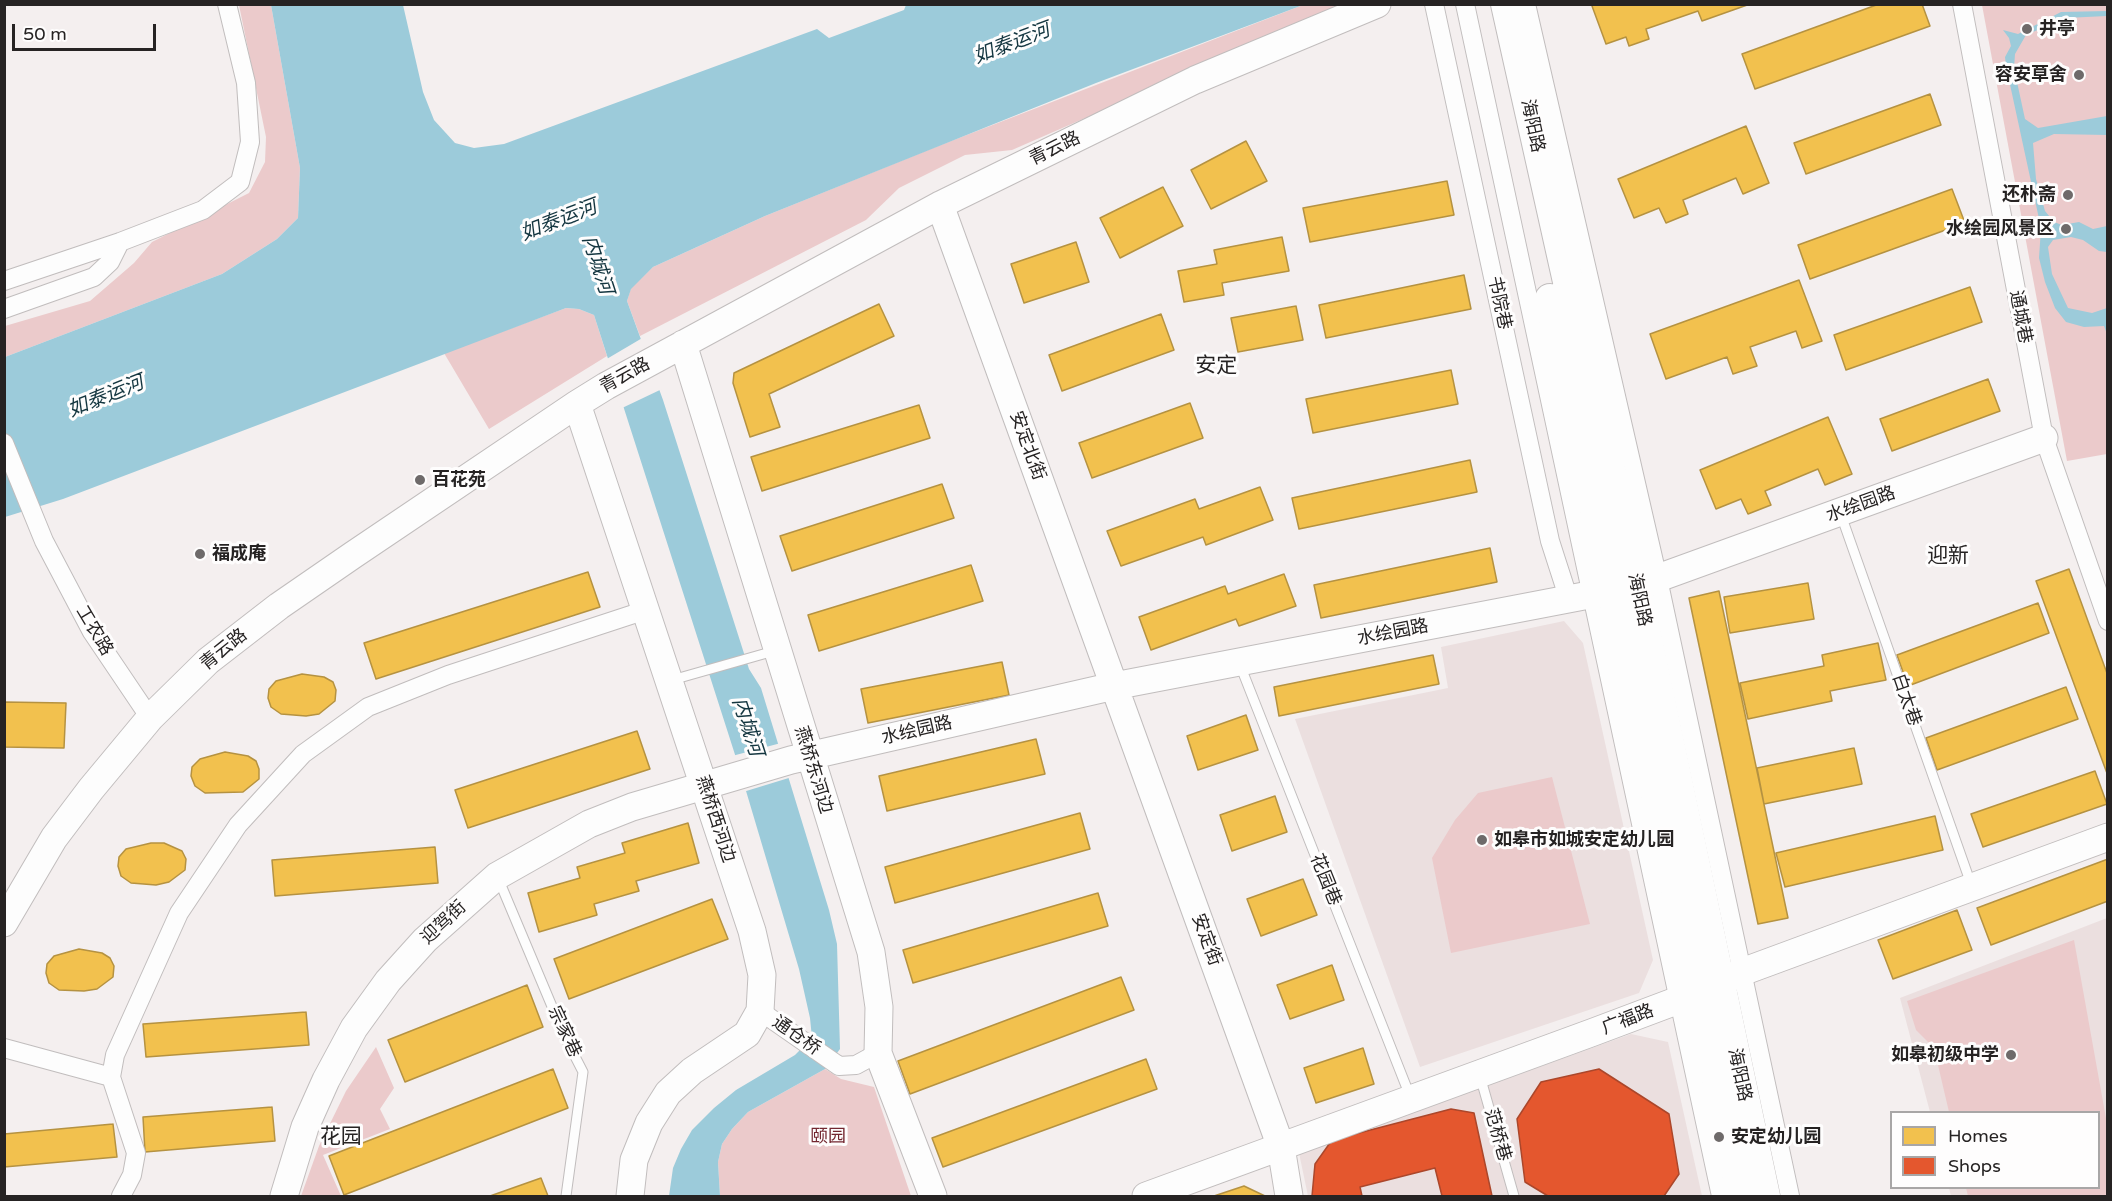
<!DOCTYPE html>
<html>
<head>
<meta charset="utf-8">
<style>
  body { margin:0 }
  #map { position:relative; width:2112px; height:1201px; overflow:hidden; background:#f4efef; font-family:"Varela Round",sans-serif }
  canvas { display:block }
  .frame { position:absolute; inset:0; border:6px solid #262323; pointer-events:none }
  .legend { position:absolute; left:1890px; top:1111px; width:210px; height:78px; box-sizing:border-box; background:#fefdfd; border:2px solid #a8a6a6; margin:0; padding:8px 10px; list-style:none; font-size:18px; color:#262323 }
  .legend li { display:flex; align-items:center; gap:12px; height:30px }
  .legend b { width:30px; border:2px solid #a8a6a6 }
  .scale { position:absolute; left:12px; top:24px; width:144px; height:27px; box-sizing:border-box; border:3px solid #262323; border-top:0; padding-left:8px; font-size:18px; line-height:21px; white-space:nowrap; color:#262323; -webkit-text-stroke:4px #fefdfd; paint-order:stroke }
</style>
</head>
<body>
<div id="map">
<canvas width="2112" height="1201"></canvas>
<div class="frame"></div>
<ul class="legend">
<li><b style="height:16px;background:#f2c14e"></b>Homes</li>
<li><b style="height:16px;background:#e4572e"></b>Shops</li>
</ul>
<div class="scale">50 m</div>
</div>
<script>
const g = document.querySelector('canvas').getContext('2d');
g.lineJoin = 'round';
function fill(path, color) {
  g.fillStyle = color;
  g.fill(path, 'evenodd');
}
function toPath(rows) {
  const path = new Path2D();
  for (const r of rows) {
    path.moveTo(r[0], r[1]);
    for (let i = 2; i < r.length; i += 2) path.lineTo(r[i], r[i + 1]);
  }
  return path;
}
function stroke(path, color, width, dash) {
  g.strokeStyle = color;
  g.lineWidth = width;
  g.lineCap = dash ? 'butt' : 'round';
  g.setLineDash(dash || []);
  g.stroke(path);
}
function drawText(font, color, halo, rows, align = 'center') {
  g.font = font + ' "Varela Round","Noto Sans SC",sans-serif';
  g.lineWidth = 6;
  g.setLineDash([]);
  g.textBaseline = 'middle';
  g.strokeStyle = halo;
  g.fillStyle = color;
  for (const [text, x, y, turn = 0] of rows) {
    g.save();
    g.translate(x, y);
    g.rotate((+turn || 0) * Math.PI / 180);
    g.textAlign = isNaN(turn) ? turn : align;
    if (halo) g.strokeText(text, 0, 0);
    g.fillText(text, 0, 0);
    g.restore();
  }
}
const built = toPath([
  [1564,621,1583,643,1653,960,1639,993,1420,1067,1295,719,1448,688,1441,647],
  [2107,918,2107,1196,1951,1196,1949,1188,2098,1188,2098,1112,1930,1112,1900,998],
  [1631,1034,1668,1042,1702,1196,1308,1196,1299,1153]
]);
const green = toPath([
  [239,5,271,5,300,168,298,218,277,239,222,274,5,357,5,326,90,301,134,263,152,242,249,193,265,162,266,137],
  [1303,5,1344,5,1012,150,965,155,899,188,866,220,640,336,627,301,631,288,653,267,765,216,933,148],
  [1982,5,2107,5,2107,454,2067,461],
  [566,308,579,309,594,315,607,356,489,429,444,353],
  [1552,777,1590,924,1451,953,1432,858,1455,820,1478,793],
  [2074,940,2107,1124,2107,1196,1968,1196,1966,1188,2098,1188,2098,1112,1949,1112,1934,1048,1916,1030,1907,1001],
  [376,1047,394,1088,380,1109,390,1129,323,1155,341,1196,301,1196,319,1146,346,1091],
  [825,1069,841,1079,874,1087,911,1196,720,1196,718,1162,722,1144,732,1129,748,1112]
]);
const water = toPath([
  [271,5,403,5,423,92,434,120,455,143,474,148,504,144,817,29,829,38,904,10,906,5,1303,5,1096,83,765,216,653,267,631,289,627,301,663,400,749,669,761,688,829,910,837,944,840,1049,825,1069,748,1112,732,1129,722,1144,718,1162,720,1196,669,1196,673,1168,681,1149,692,1130,714,1108,736,1090,795,1055,812,1038,810,1018,799,969,738,764,594,315,579,309,566,308,63,499,5,517,5,357,222,274,277,239,298,218,300,168],
  [2107,11,2107,16,2065,18,2026,35,2015,54,2014,68,2025,119,2038,128,2107,116,2107,135,2054,134,2033,143,2036,179,2045,211,2054,222,2062,225,2079,222,2093,229,2107,226,2107,252,2099,251,2083,240,2071,237,2053,240,2048,247,2052,274,2068,308,2092,313,2107,308,2107,334,2104,326,2084,327,2066,322,2055,308,2045,282,2039,258,2041,228,2006,66,2005,57,2011,46,2009,38,2003,30,2018,34,2061,12]
]);
const pier = toPath([
  [644,337,662,389,620,409,605,360],
  [781,743,792,777,743,792,732,756]
]);
const homes = toPath([
  [1595,4,1750,4,1702,21,1698,11,1646,29,1649,39,1629,46,1626,37,1606,44,1592,6,1595,4],
  [1879,4,1922,4,1930,26,1755,89,1742,54,1879,4],
  [1930,94,1941,125,1806,174,1794,143,1930,94],
  [1746,126,1769,183,1743,194,1736,178,1683,200,1688,214,1666,223,1659,208,1634,218,1618,179,1746,126],
  [1246,141,1267,181,1211,209,1191,170,1246,141],
  [1447,181,1454,215,1310,242,1303,208,1447,181],
  [1163,187,1183,226,1120,258,1100,218,1163,187],
  [1952,189,1965,223,1810,279,1798,245,1952,189],
  [1282,237,1289,271,1222,283,1224,295,1184,302,1178,271,1217,264,1214,250,1282,237],
  [1076,242,1089,282,1024,303,1011,264,1076,242],
  [1464,275,1471,309,1326,338,1319,305,1464,275],
  [1799,280,1822,341,1802,348,1796,331,1750,347,1757,366,1733,374,1727,357,1666,379,1650,334,1799,280],
  [1970,287,1982,322,1846,370,1834,335,1970,287],
  [879,304,894,336,769,394,780,427,750,437,733,383,734,373,879,304],
  [1296,306,1303,340,1238,352,1231,318,1296,306],
  [1161,314,1174,350,1062,391,1049,355,1161,314],
  [1451,370,1458,404,1313,433,1306,399,1451,370],
  [1988,379,2000,411,1892,451,1880,419,1988,379],
  [1190,403,1203,438,1092,478,1079,443,1190,403],
  [919,405,930,438,762,491,751,457,919,405],
  [1828,417,1852,474,1825,485,1818,469,1765,491,1771,505,1748,514,1741,499,1716,509,1700,470,1828,417],
  [1470,460,1477,492,1299,529,1292,498,1470,460],
  [942,484,954,518,792,571,780,536,942,484],
  [1260,487,1273,520,1206,545,1203,537,1121,566,1107,531,1195,499,1199,509,1260,487],
  [1490,548,1497,582,1321,618,1314,585,1490,548],
  [971,565,983,601,819,651,808,615,971,565],
  [2069,569,2108,676,2108,776,2036,581,2069,569],
  [588,572,600,607,376,679,364,643,588,572],
  [1284,574,1296,606,1239,626,1236,619,1151,650,1139,617,1225,586,1228,594,1284,574],
  [1808,583,1814,619,1730,633,1724,597,1808,583],
  [1719,591,1788,918,1758,924,1689,598,1719,591],
  [2038,603,2049,633,1908,686,1897,655,2038,603],
  [1878,643,1886,680,1830,691,1832,701,1748,719,1740,683,1824,666,1822,655,1878,643],
  [1433,655,1439,684,1279,716,1274,687,1433,655],
  [1002,662,1009,695,868,723,861,689,1002,662],
  [302,674,324,677,333,682,336,690,335,701,319,714,306,716,281,714,271,707,268,698,269,689,276,681,302,674],
  [2066,687,2078,719,1937,770,1926,738,2066,687],
  [4,702,66,703,64,748,4,747,4,702],
  [1246,715,1258,750,1198,770,1187,736,1246,715],
  [637,731,650,769,468,828,455,790,637,731],
  [1036,739,1045,774,887,811,879,776,1036,739],
  [1854,748,1862,784,1764,804,1757,768,1854,748],
  [225,752,248,756,256,761,259,769,259,779,243,792,205,793,195,786,191,776,192,767,200,759,225,752],
  [2095,771,2107,804,1983,847,1971,814,2095,771],
  [1275,796,1287,832,1232,851,1220,815,1275,796],
  [1080,813,1090,849,895,903,885,867,1080,813],
  [1935,816,1943,850,1785,887,1776,853,1935,816],
  [688,823,699,863,636,881,639,891,594,904,597,915,539,932,528,893,580,878,577,867,625,853,622,843,688,823],
  [151,843,164,843,182,851,186,859,185,870,169,882,156,885,131,883,121,876,118,866,119,857,126,849,151,843],
  [435,847,438,883,275,896,272,860,435,847],
  [2108,859,2108,901,1991,945,1977,908,2108,859],
  [1303,879,1317,915,1261,936,1247,899,1303,879],
  [1098,893,1108,926,913,983,903,950,1098,893],
  [712,899,728,939,569,999,554,959,712,899],
  [1957,910,1972,950,1893,979,1878,940,1957,910],
  [79,949,102,953,110,958,114,966,113,977,97,989,84,991,59,990,49,983,46,973,47,964,54,956,79,949],
  [1332,965,1344,1000,1290,1019,1277,985,1332,965],
  [1121,977,1134,1010,910,1094,898,1061,1121,977],
  [527,985,543,1027,405,1082,388,1040,527,985],
  [306,1012,309,1045,146,1057,143,1024,306,1012],
  [1363,1048,1374,1084,1316,1103,1304,1068,1363,1048],
  [1146,1059,1157,1089,943,1167,932,1138,1146,1059],
  [553,1069,568,1108,344,1195,329,1156,553,1069],
  [272,1107,275,1141,145,1152,143,1117,272,1107],
  [113,1124,117,1157,4,1167,4,1134,113,1124],
  [541,1178,548,1196,490,1196,541,1178],
  [1244,1186,1265,1196,1214,1196,1244,1186]
]);
const shops = toPath([
  [1599,1069,1669,1114,1679,1174,1664,1196,1548,1196,1525,1182,1517,1119,1541,1082,1599,1069],
  [1451,1109,1474,1113,1492,1196,1442,1196,1435,1168,1360,1187,1362,1196,1312,1196,1315,1164,1332,1140,1451,1109]
]);
const lane = toPath([
  [1841,515,1971,884],
  [1240,665,1410,1096],
  [672,680,774,651],
  [498,878,564,1035,583,1072,566,1196],
  [1480,1076,1514,1196]
]);
const street = toPath([
  [1434,4,1550,541,1569,600],
  [1465,4,1721,1196],
  [1526,4,1658,579,1790,1196],
  [1962,4,2044,438,2108,621],
  [4,281,120,242,203,210,240,182,250,142,246,83,227,4],
  [4,309,94,277,110,262,120,242],
  [4,443,44,541,92,632,150,718],
  [760,1011,839,1066,856,1065,878,1053],
  [4,1048,111,1077],
  [121,1196,132,1175,136,1153,111,1077,115,1055,179,913,238,825,303,754,368,707,448,675,646,610]
]);
const secondary = toPath([
  [940,205,1281,1147,1289,1196],
  [683,344,871,952,879,1007,878,1053,933,1196],
  [577,404,752,931,762,975,760,1011,747,1034,692,1071,668,1093,649,1123,634,1160,630,1196],
  [4,923,54,838,91,789,150,718,208,661,279,606,353,555,577,404,606,386,940,205,1195,80,1377,4],
  [284,1196,305,1127,326,1080,354,1028,388,981,425,940,497,876,589,824,632,807,791,760,1114,686,1636,586,2044,438],
  [1146,1196,1591,1033,1700,992,1742,972,2108,837]
]);
const primary = toPath([
  [1506,4,1636,586,1765,1196],
  [1550,299,1742,1196]
]);
const markers = [
  [2027,29,6,"#6e6a6a"],
  [2079,75,6,"#6e6a6a"],
  [2068,195,6,"#6e6a6a"],
  [2066,229,6,"#6e6a6a"],
  [420,480,6,"#6e6a6a"],
  [200,554,6,"#6e6a6a"],
  [1482,840,6,"#6e6a6a"],
  [2011,1055,6,"#6e6a6a"],
  [1719,1137,6,"#6e6a6a"]
];
const poiNames = [
  ["井亭",2039,29],
  ["容安草舍",2067,75,"right"],
  ["还朴斋",2056,195,"right"],
  ["水绘园风景区",2054,229,"right"],
  ["百花苑",432,480],
  ["福成庵",212,554],
  ["如皋市如城安定幼儿园",1494,840],
  ["如皋初级中学",1999,1055,"right"],
  ["安定幼儿园",1731,1137]
];
const streetNames = [
  ["海阳路",1532,126,78],
  ["青云路",1055,149,-26],
  ["书院巷",1499,303,78],
  ["通城巷",2020,317,79],
  ["青云路",625,376,-29],
  ["安定北街",1027,446,70],
  ["水绘园路",1861,505,-20],
  ["海阳路",1639,600,78],
  ["工农路",94,631,59],
  ["水绘园路",1393,633,-11],
  ["青云路",224,650,-39],
  ["白太巷",1906,700,71],
  ["水绘园路",917,731,-13],
  ["燕桥东河边",813,770,73],
  ["燕桥西河边",715,819,72],
  ["花园巷",1325,880,68],
  ["迎驾街",444,923,-43],
  ["安定街",1206,940,70],
  ["广福路",1628,1020,-21],
  ["宗家巷",564,1032,65],
  ["通仓桥",796,1036,35],
  ["海阳路",1739,1075,78],
  ["范桥巷",1497,1135,74]
];
const parkNames = [
  ["颐园",828,1137]
];
const waterNames = [
  ["如泰运河",1012,44,-21],
  ["如泰运河",559,221,-21],
  ["内城河",597,265,72],
  ["如泰运河",106,397,-22],
  ["内城河",747,727,72]
];
const quarterNames = [
  ["安定",1216,366],
  ["迎新",1948,556],
  ["花园",341,1137]
];
fill(built, '#ebdfdf');
fill(green, '#ebcacb');
fill(water, '#9ccbda');
fill(pier, '#f4efef');
fill(homes, '#f2c14e');
stroke(homes, '#b59241', 1.5);
fill(shops, '#e4572e');
stroke(shops, '#ab472b', 1.5);
stroke(lane, '#c1bdbd', 11);
stroke(street, '#c1bdbd', 20);
stroke(secondary, '#c1bdbd', 29);
stroke(primary, '#c1bdbd', 32);
stroke(lane, '#fdfdfd', 9);
stroke(street, '#fdfdfd', 18);
stroke(secondary, '#fdfdfd', 27);
stroke(primary, '#fdfdfd', 30);
for (const [x, y, r, color] of markers) {
  const dot = new Path2D();
  dot.arc(x, y, r, 0, 2 * Math.PI);
  g.fillStyle = color;
  g.fill(dot);
  stroke(dot, '#fefdfd', 2);
}
drawText('bold 18px', '#262323', '#fefdfd', poiNames, 'left');
drawText('18px', '#262323', '#fefdfd', streetNames);
drawText('18px', '#732730', '#fefdfd', parkNames);
drawText('italic 20px', '#143640', '#fefdfd', waterNames);
drawText('21px', '#262323', '#fefdfd', quarterNames);
</script>
</body>
</html>
